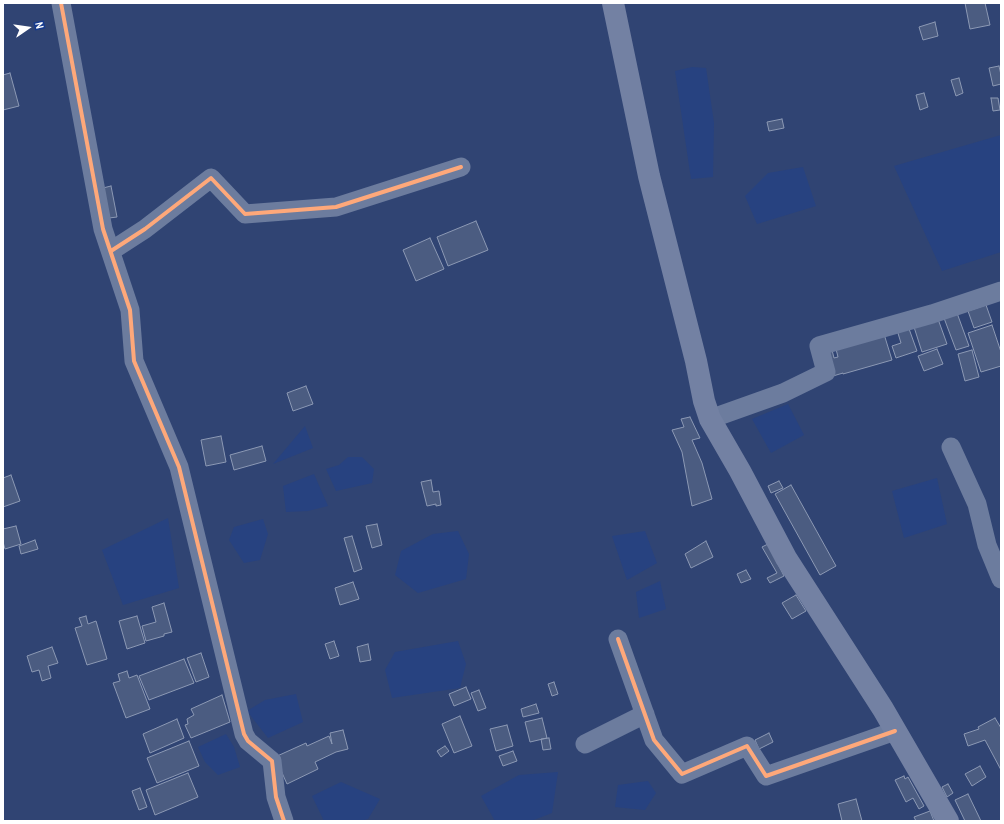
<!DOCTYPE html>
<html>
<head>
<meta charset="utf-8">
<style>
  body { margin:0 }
  #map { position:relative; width:1004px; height:824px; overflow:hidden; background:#304473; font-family:"Archivo Narrow",sans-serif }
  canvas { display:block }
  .frame { position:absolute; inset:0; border:4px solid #fff; pointer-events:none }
  .north { position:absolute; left:8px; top:8px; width:40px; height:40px; -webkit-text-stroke:3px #153a8e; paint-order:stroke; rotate:77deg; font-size:11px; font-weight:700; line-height:16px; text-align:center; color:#fff }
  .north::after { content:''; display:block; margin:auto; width:14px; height:18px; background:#fff; clip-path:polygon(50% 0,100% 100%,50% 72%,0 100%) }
</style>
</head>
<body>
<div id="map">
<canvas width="1004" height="824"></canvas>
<div class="frame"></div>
<div class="north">N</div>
</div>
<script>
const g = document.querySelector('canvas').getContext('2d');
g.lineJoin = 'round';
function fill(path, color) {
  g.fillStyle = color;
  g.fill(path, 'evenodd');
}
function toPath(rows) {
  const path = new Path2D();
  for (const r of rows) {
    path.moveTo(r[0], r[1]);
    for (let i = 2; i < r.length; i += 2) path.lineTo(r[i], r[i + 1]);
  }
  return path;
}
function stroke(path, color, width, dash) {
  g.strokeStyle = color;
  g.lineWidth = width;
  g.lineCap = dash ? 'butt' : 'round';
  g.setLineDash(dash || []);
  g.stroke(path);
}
const water = toPath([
  [692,67,706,68,714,123,713,177,691,179,675,71],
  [1001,135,1001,252,942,271,894,166],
  [803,167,816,206,757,224,745,196,768,173],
  [788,404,804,435,771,453,752,419],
  [305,426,313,448,273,464],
  [348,457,362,457,374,469,372,483,336,491,326,469,339,465],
  [314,474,328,506,308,511,286,512,283,486],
  [937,478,947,524,904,538,892,491],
  [168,518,179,588,123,605,102,550],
  [263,519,268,534,260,560,244,563,229,540,234,527],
  [458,531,469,554,466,579,418,593,395,575,401,551,433,534],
  [645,531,657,563,627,580,612,536],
  [660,581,666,609,639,618,636,592],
  [458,641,466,664,460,688,392,698,385,670,395,652],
  [296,694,303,722,268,738,247,711,265,700],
  [226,734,234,747,240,767,218,775,205,762,198,747],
  [558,772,552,813,531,821,495,821,481,796,519,775],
  [648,781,656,793,645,810,615,807,618,785],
  [341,782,380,799,368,819,360,821,324,821,312,796]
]);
const building = toPath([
  [965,3,985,3,990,25,970,29,965,3],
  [935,22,938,36,923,40,919,27,935,22],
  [999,66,1001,75,1001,84,993,86,989,68,999,66],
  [10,73,19,106,3,110,3,75,10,73],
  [959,78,963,93,956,96,951,80,959,78],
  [924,93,928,107,920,110,916,95,924,93],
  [991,98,998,98,1000,110,993,111,991,98],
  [782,119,784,128,769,131,767,122,782,119],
  [111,186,117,217,109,218,103,188,111,186],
  [476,221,488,250,448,266,437,237,476,221],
  [430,238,444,269,416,281,403,250,430,238],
  [986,305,992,322,974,328,968,311,986,305],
  [957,313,969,346,956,350,944,318,957,313],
  [938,319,947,344,922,352,914,327,938,319],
  [992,325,1001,352,1001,366,981,372,968,333,992,325],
  [908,326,917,351,896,358,892,346,901,343,897,330,908,326],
  [884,334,892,360,843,374,843,373,833,376,828,352,832,350,834,358,838,357,836,349,884,334],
  [937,349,943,364,924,371,918,356,937,349],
  [972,350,979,377,965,381,958,354,972,350],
  [306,386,313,404,293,411,287,393,306,386],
  [690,417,700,438,692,440,702,463,712,499,692,506,682,452,672,430,684,427,681,419,690,417],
  [221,436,226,462,206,466,201,440,221,436],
  [262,446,266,461,234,470,230,455,262,446],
  [11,475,20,501,3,507,3,478,11,475],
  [431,480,433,492,439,491,441,505,436,506,436,504,427,506,421,482,431,480],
  [779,481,783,488,771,493,768,486,779,481],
  [791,485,836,566,820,575,775,494,791,485],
  [377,524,382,545,372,548,366,526,377,524],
  [16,526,21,544,5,549,3,542,3,529,16,526],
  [352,536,362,569,354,572,344,538,352,536],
  [35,540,38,549,21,554,19,546,35,540],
  [706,541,713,557,691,568,685,554,706,541],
  [768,544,784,576,770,583,767,578,777,573,762,547,768,544],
  [746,570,751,579,741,583,737,574,746,570],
  [353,582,359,599,340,605,335,588,353,582],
  [796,595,806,611,792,619,782,603,796,595],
  [164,603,172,632,164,634,164,636,146,641,142,626,156,622,152,607,164,603],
  [86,616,88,624,96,621,107,659,87,665,75,628,82,626,79,618,86,616],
  [137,616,145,643,127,649,119,621,137,616],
  [334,641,339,656,330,659,325,644,334,641],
  [368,644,371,660,360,662,357,647,368,644],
  [52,647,58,663,48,666,51,678,42,681,39,670,32,672,27,656,52,647],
  [201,653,209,677,196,682,187,658,201,653],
  [184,659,194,683,149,700,139,676,184,659],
  [127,671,129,678,137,675,150,709,126,718,113,683,120,681,118,674,127,671],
  [554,682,558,694,552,696,548,684,554,682],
  [466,687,471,699,454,706,449,694,466,687],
  [479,690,486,708,478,711,471,693,479,690],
  [222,695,230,722,191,738,185,725,188,724,187,719,194,715,191,709,222,695],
  [536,704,539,713,523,717,521,709,536,704],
  [460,716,472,746,454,753,442,724,460,716],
  [542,718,547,738,530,742,525,722,542,718],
  [995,718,1001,728,1001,770,985,740,968,746,964,734,979,729,978,727,995,718],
  [177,719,184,738,150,753,143,734,177,719],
  [507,725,513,746,496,751,490,729,507,725],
  [343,730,348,749,336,752,315,762,318,769,287,784,275,757,306,743,307,746,329,736,332,744,330,733,343,730],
  [769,733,773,742,759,749,755,740,769,733],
  [549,738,551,749,543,750,541,739,549,738],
  [189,741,199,766,157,783,147,758,189,741],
  [445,746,449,751,441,757,437,751,445,746],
  [513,751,517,761,503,766,499,756,513,751],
  [980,766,986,777,972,786,965,774,980,766],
  [188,773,198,797,155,815,146,790,188,773],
  [904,776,905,779,908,777,924,806,919,809,913,798,906,802,895,780,904,776],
  [948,784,953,793,947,797,942,787,948,784],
  [140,788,147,807,139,810,132,791,140,788],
  [968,794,981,821,965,821,955,800,968,794],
  [856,799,862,821,842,821,838,804,856,799],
  [930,811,934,821,916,821,914,817,930,811]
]);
const street = toPath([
  [61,3,103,229,130,310,134,361,179,467,244,734,248,741,272,761,276,797,284,821],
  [111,251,145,229,211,178,245,214,336,207,461,167],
  [710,419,783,393,826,372,819,346,932,314,1001,291],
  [951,447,977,504,987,545,1001,579],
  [618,639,654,740,682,774,747,746,766,776,895,731],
  [585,744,645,714]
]);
const secondary = toPath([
  [613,3,649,176,696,361,704,401,710,419,740,471,786,558,883,709,948,821]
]);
const cycleway = toPath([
  [61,3,103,229,130,310,134,361,179,467,244,734,248,741,272,761,276,797,284,821],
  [111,251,145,229,211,178,245,214,336,207,461,167],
  [618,639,654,740,682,774,747,746,766,776,895,731]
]);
fill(water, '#274280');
fill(building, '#4b5c81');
stroke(building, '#8c99b4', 1);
stroke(street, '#6c7c9e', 19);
stroke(secondary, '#7381a3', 22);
stroke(cycleway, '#fea87a', 4);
</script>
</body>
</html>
